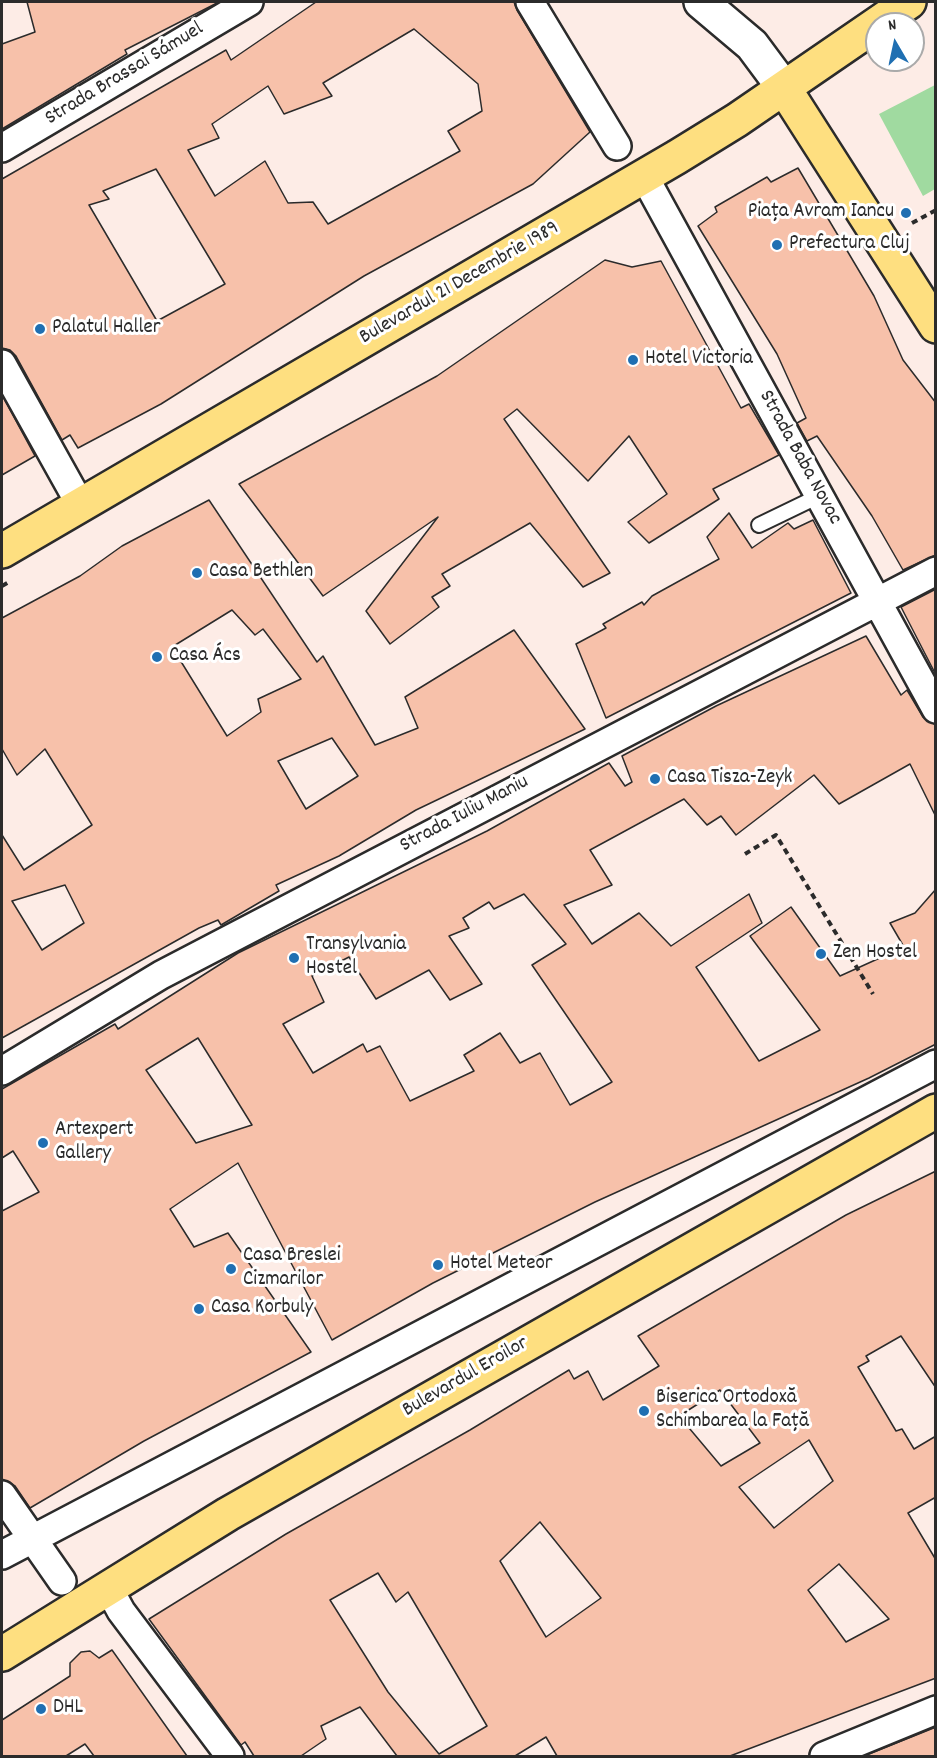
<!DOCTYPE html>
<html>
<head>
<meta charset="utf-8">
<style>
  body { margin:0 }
  #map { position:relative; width:937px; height:1758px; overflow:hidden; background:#fdece6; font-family:Dekko,sans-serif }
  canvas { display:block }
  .frame { position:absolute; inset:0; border:3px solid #2b2b2b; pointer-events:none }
  .north { position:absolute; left:865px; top:12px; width:60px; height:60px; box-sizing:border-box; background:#fff; border:2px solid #aaa; border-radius:50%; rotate:351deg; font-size:16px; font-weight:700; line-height:24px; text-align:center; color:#2b2b2b }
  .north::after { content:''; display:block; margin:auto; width:21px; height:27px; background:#1f6fb2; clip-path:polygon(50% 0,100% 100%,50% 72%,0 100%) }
</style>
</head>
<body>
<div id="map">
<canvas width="937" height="1758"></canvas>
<div class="frame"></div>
<div class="north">N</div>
</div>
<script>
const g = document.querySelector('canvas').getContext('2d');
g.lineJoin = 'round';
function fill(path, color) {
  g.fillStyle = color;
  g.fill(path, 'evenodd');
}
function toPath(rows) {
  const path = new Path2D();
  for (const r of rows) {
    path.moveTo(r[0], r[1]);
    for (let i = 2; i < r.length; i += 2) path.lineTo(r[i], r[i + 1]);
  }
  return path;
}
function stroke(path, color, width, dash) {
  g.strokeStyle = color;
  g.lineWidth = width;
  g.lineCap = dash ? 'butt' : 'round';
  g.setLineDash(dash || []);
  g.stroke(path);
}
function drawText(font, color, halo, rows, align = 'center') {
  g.font = font + ' Dekko,sans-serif';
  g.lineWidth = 6;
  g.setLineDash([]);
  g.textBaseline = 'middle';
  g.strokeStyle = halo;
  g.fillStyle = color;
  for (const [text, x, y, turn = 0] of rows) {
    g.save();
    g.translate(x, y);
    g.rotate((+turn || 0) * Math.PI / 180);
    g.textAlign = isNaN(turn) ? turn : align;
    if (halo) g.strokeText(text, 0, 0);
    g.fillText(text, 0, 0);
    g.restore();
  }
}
const green = toPath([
  [935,85,935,189,923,196,879,114]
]);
const building = toPath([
  [27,2,219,2,125,50,127,54,2,129,2,44,35,32,27,2],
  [316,2,514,2,517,10,590,132,533,184,364,276,161,404,78,448,70,435,62,440,16,356,10,350,2,348,2,179,226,50,231,60,316,2],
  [414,29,478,84,482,111,448,131,460,151,328,224,313,202,288,203,265,161,215,196,188,150,219,138,212,124,268,86,284,114,332,96,323,83,414,29],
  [156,169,225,284,157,321,89,205,109,199,103,191,156,169],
  [798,168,874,296,903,360,936,403,936,555,903,570,872,516,817,436,807,441,797,423,806,418,777,354,698,226,717,212,715,207,767,177,771,182,798,168],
  [605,260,632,267,661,261,741,408,749,404,779,455,713,489,719,499,649,543,628,522,667,494,629,436,588,481,517,409,504,419,610,573,583,587,530,523,442,574,450,586,432,597,439,607,390,644,366,611,438,517,323,596,239,484,437,376,605,260],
  [2,395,35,456,2,475,2,395],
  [209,500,317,662,323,656,375,745,418,728,405,697,514,630,585,729,416,810,339,856,276,885,279,891,221,925,218,920,199,928,2,1038,2,835,24,870,92,825,45,749,17,775,2,749,2,618,80,576,122,546,209,500],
  [232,610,255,635,263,629,301,679,258,699,261,712,227,736,172,647,232,610],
  [332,738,358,776,306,809,278,761,332,738],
  [65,885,84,923,42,950,12,901,65,885],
  [729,513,752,548,788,523,794,529,813,520,851,593,606,718,576,644,606,628,603,624,642,602,644,605,652,596,719,559,707,537,729,513],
  [936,589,936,675,901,607,936,589],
  [866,636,901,695,907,690,923,717,936,725,936,817,910,764,839,804,814,775,736,835,721,816,707,825,684,799,590,850,612,885,564,905,592,944,639,913,671,946,749,894,762,923,696,967,759,1061,820,1030,750,936,791,907,840,976,904,947,890,923,915,913,936,889,936,1044,869,1078,595,1202,433,1283,332,1340,238,1163,170,1209,194,1247,228,1233,311,1352,144,1441,30,1508,15,1486,2,1479,2,1211,39,1192,13,1151,2,1158,2,1089,115,1024,118,1029,238,953,487,831,609,763,625,786,632,782,622,756,716,706,866,636],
  [524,894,566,944,532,965,612,1082,570,1105,540,1053,520,1063,500,1033,464,1055,474,1071,410,1101,380,1046,367,1052,363,1044,313,1073,283,1024,324,1002,312,976,349,957,376,999,429,970,450,1000,482,984,449,936,469,928,463,918,489,902,494,909,524,894],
  [198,1038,252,1125,196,1143,146,1070,198,1038],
  [936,1171,936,1388,901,1336,866,1356,869,1361,858,1367,896,1431,902,1429,914,1449,936,1436,936,1497,908,1513,936,1560,936,1678,730,1756,557,1756,546,1737,515,1756,397,1756,360,1707,321,1726,326,1739,301,1756,254,1756,245,1742,241,1745,149,1619,286,1534,470,1430,569,1370,574,1379,588,1371,603,1400,659,1366,638,1336,846,1215,936,1171],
  [720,1390,760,1443,721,1466,679,1416,720,1390],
  [809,1440,833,1481,774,1528,739,1487,809,1440],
  [540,1522,601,1598,546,1637,500,1561,540,1522],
  [839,1564,889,1619,846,1642,808,1590,839,1564],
  [378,1573,396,1602,408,1592,487,1726,439,1754,388,1692,330,1600,378,1573],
  [112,1650,187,1756,94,1756,85,1744,66,1756,2,1756,2,1720,70,1676,70,1663,81,1652,90,1651,99,1658,112,1650],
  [936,1727,936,1756,864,1756,936,1727]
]);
const path = toPath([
  [912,223,936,210],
  [2,586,9,582],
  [745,854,776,835,873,994]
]);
const lane = toPath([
  [759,525,819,496]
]);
const street = toPath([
  [530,2,617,146],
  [2,148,249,2],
  [644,176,936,709],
  [2,364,80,504],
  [2,1071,161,975,936,571],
  [2,1495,62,1581],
  [2,1555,936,1064],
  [108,1587,121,1611,230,1756],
  [824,1756,936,1710]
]);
const secondary = toPath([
  [701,2,752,45,784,88]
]);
const primary = toPath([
  [784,88,936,326],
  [2,551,677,157,737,120,909,2],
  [2,1654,228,1514,936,1111]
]);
const markers = [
  [906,213,6,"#1f6fb2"],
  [777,245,6,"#1f6fb2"],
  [40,329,6,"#1f6fb2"],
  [633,360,6,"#1f6fb2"],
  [197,573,6,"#1f6fb2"],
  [157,657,6,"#1f6fb2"],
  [655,779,6,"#1f6fb2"],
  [821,954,6,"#1f6fb2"],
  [294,958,6,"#1f6fb2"],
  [43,1143,6,"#1f6fb2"],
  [438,1265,6,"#1f6fb2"],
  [231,1269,6,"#1f6fb2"],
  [199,1309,6,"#1f6fb2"],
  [644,1411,6,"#1f6fb2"],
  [41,1709,6,"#1f6fb2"]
];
const streetNames = [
  ["Strada Brassai Sámuel",125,75,-31],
  ["Bulevardul 21 Decembrie 1989",460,284,-30],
  ["Strada Baba Novac",799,458,61],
  ["Strada Iuliu Maniu",465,815,-28],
  ["Bulevardul Eroilor",466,1378,-30]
];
const poiNames = [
  ["Piața Avram Iancu",894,213,"right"],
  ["Prefectura Cluj",789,245],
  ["Palatul Haller",52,329],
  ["Hotel Victoria",645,360],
  ["Casa Bethlen",209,573],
  ["Casa Ács",169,657],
  ["Casa Tisza-Zeyk",667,779],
  ["Transylvania",306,946],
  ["Hostel",306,970],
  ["Zen Hostel",833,954],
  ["Artexpert",55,1131],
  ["Gallery",55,1155],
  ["Casa Breslei",243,1257],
  ["Cizmarilor",243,1281],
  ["Hotel Meteor",450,1265],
  ["Casa Korbuly",211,1309],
  ["Biserica Ortodoxă",656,1399],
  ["Schimbarea la Față",656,1423],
  ["DHL",53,1709]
];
fill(green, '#a0daa0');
fill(building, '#f7c1aa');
stroke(building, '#2b2b2b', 1.5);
stroke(lane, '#2b2b2b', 18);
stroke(street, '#2b2b2b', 32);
stroke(secondary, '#2b2b2b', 38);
stroke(primary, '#2b2b2b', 38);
stroke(path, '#2b2b2b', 4, [6, 4.5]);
stroke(lane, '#fff', 14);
stroke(street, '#fff', 27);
stroke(secondary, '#fff', 33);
stroke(primary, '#fedf80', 33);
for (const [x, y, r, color] of markers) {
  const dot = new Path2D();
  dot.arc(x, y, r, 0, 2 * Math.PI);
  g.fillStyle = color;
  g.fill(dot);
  stroke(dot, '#fff', 2);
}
drawText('21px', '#2b2b2b', '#fff', streetNames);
drawText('21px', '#2b2b2b', '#fff', poiNames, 'left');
</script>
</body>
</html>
